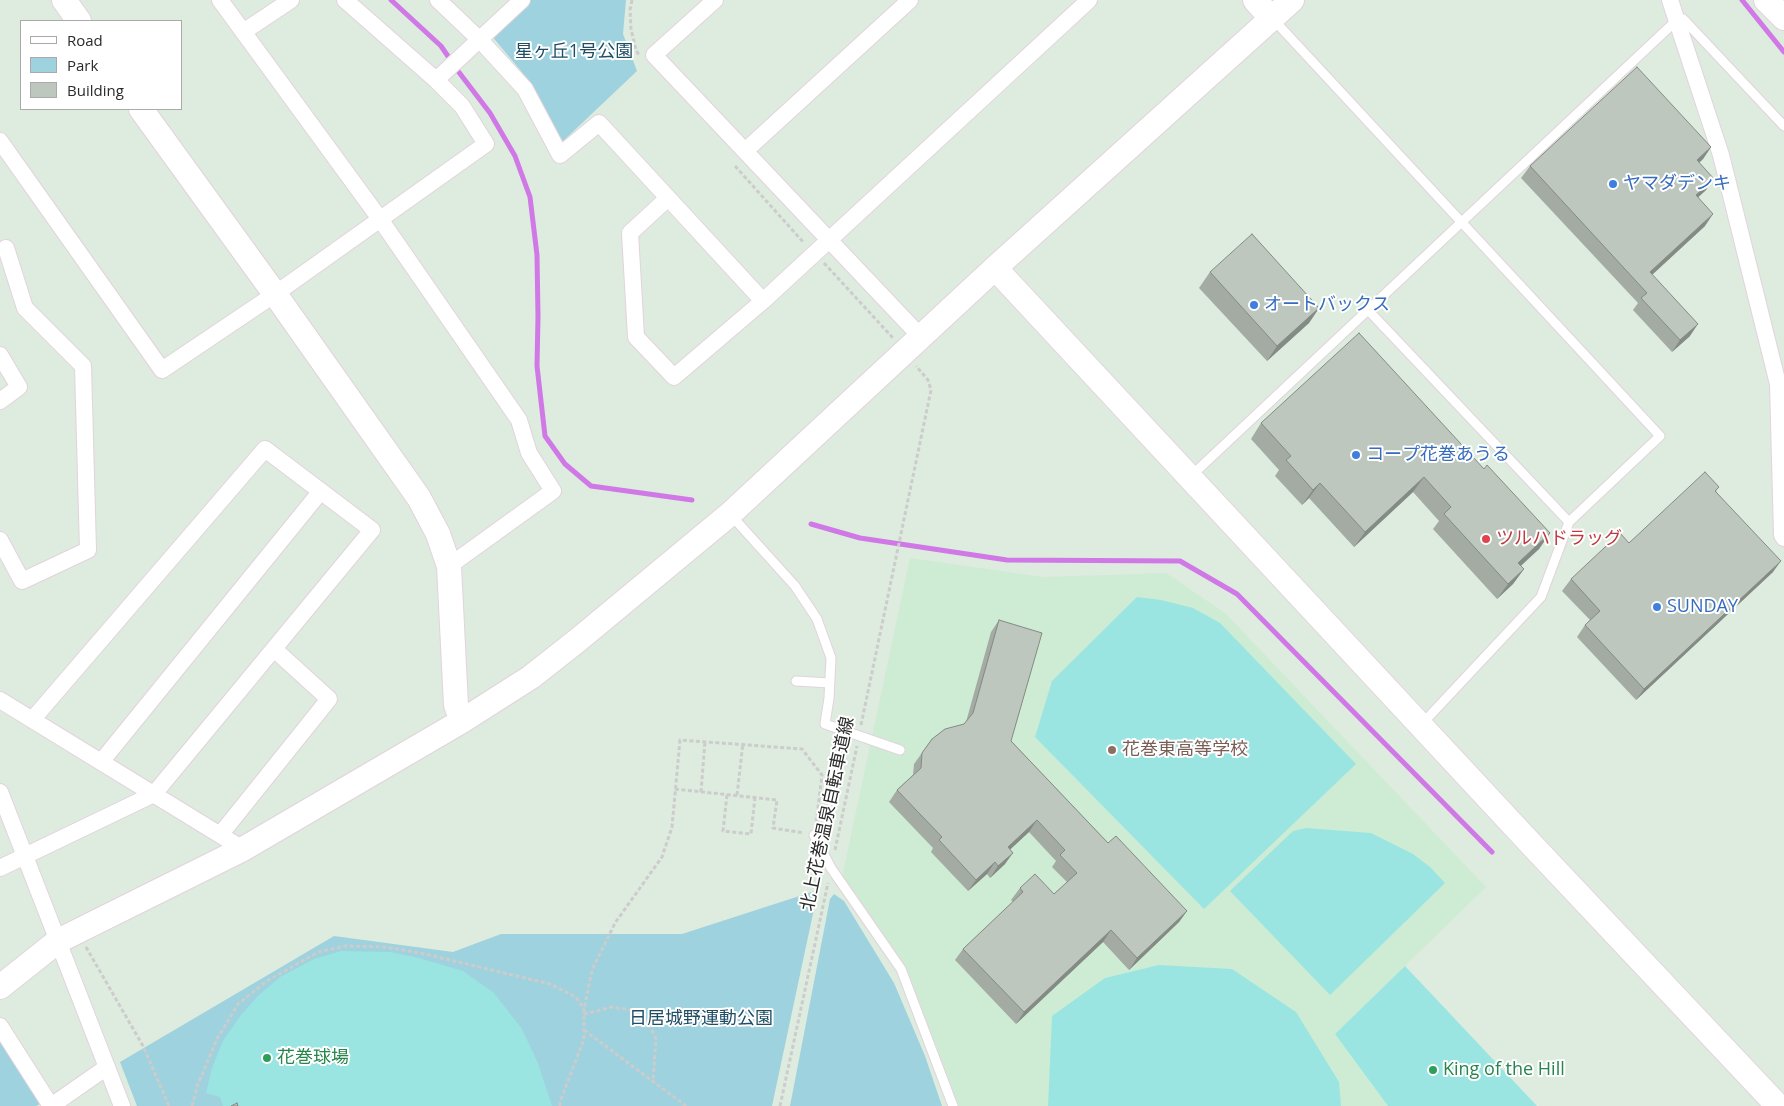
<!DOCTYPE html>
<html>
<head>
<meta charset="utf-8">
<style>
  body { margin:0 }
  #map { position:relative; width:1784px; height:1106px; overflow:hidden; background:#deebdf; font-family:"Open Sans",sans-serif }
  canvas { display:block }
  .legend { position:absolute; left:20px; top:20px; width:162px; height:90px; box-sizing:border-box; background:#fff; border:1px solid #aaa; margin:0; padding:6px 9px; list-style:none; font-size:15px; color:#2a2a2a }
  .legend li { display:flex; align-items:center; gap:10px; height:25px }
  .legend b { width:25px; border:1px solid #aaa }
</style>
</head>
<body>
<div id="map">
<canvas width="1784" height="1106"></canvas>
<ul class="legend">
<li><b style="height:6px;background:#fff"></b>Road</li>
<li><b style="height:14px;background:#9ed2de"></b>Park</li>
<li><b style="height:14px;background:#bdc7be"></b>Building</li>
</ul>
</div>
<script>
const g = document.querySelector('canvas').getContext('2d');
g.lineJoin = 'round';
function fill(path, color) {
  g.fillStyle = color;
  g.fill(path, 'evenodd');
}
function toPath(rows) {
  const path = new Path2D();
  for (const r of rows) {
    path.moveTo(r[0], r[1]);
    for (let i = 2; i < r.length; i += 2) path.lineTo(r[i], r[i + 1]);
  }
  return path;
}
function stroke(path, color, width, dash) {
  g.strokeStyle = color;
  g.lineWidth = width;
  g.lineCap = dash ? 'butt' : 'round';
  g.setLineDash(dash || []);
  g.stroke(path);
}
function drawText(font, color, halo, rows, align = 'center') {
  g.font = font + ' "Open Sans","Noto Sans JP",sans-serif';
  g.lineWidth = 4;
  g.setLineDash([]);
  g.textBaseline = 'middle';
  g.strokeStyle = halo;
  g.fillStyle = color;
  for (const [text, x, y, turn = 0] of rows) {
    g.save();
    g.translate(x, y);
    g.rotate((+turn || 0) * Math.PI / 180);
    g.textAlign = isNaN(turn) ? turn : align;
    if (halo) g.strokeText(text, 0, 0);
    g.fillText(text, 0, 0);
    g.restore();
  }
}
const education = toPath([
  [910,558,1043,577,1166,573,1225,613,1486,887,1335,1034,1388,1106,952,1106,903,982,840,887]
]);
const green = toPath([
  [529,0,626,0,623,34,637,71,561,143,531,83,491,35],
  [818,890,772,1106,137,1106,120,1062,334,936,453,952,501,934,682,934],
  [834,894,844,901,894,983,925,1056,942,1106,790,1106,830,899],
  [0,1039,40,1104,36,1106,0,1106]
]);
const pitch = toPath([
  [1137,597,1161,600,1193,608,1220,623,1356,764,1204,909,1035,737,1052,681],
  [1306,828,1371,833,1413,854,1430,867,1445,883,1330,995,1230,891,1293,831],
  [341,951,390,952,419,958,463,971,494,993,522,1029,538,1063,552,1106,223,1106,220,1097,206,1093,212,1068,223,1041,241,1015,258,996,280,977,314,959],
  [1159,965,1232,969,1296,1012,1339,1082,1341,1106,1048,1106,1052,1016,1105,978],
  [1405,966,1537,1106,1388,1106,1335,1034]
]);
const stream = toPath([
  [391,0,441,46,458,71,490,113,515,156,530,197,537,255,538,317,537,366,545,436,565,464,591,486,692,500],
  [1742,0,1784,52],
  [811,524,860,538,1007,560,1180,561,1237,594,1492,852]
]);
const path = toPath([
  [632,0,630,10,631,29,636,50,639,55],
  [735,166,804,243],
  [824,263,893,338],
  [861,725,931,390,928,380,916,366],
  [675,789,777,800,773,828,804,833],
  [701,792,705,741],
  [727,795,723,831,751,834,755,797],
  [737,795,743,743],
  [835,850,857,746],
  [86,947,143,1046,169,1106],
  [584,1014,612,1007,632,1010,648,1022,656,1039,653,1082],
  [584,1030,686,1106],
  [192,1106,198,1084,217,1039,238,1004,267,981,318,952,345,946,386,947,425,954,550,984,576,997,584,1009],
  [560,1106,560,1102,584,1039,584,1009,592,970,615,923,662,857,672,827,680,740,802,749,822,775,816,824],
  [780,1106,828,883]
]);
const lane = toPath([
  [1272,18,1660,436,1569,522],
  [1368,310,1569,522,1541,597,1421,725],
  [1190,477,1678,19,1683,19,1687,23,1784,126],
  [730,514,795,586,817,619,831,658,829,698,825,724,900,750],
  [796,681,830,683],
  [814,835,831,868,901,969,953,1106]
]);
const street = toPath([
  [220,0,380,219,519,420,529,453,553,491,449,566],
  [438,0,480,40,525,89,560,155,599,123,763,301,1089,0],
  [715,0,654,55,921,337],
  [1670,0,1721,155,1778,384,1782,535,1784,538],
  [243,32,291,0],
  [436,80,522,0],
  [0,141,162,370,275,294,486,144,462,106,436,80,345,0],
  [745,151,910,0],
  [668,198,630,233,636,337,674,377,763,301],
  [0,355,19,387,0,401],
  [0,540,22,581,88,550,83,366,25,308,6,248],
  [0,700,243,849],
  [101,762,321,491],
  [0,792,122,1106],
  [220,835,329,699,274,649],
  [0,868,154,794,372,530,265,449,32,720],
  [0,1026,51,1106],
  [51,1106,107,1067]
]);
const secondary = toPath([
  [64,0,79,21],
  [1255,0,1271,18],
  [1766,0,1784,18],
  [141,109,275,294,419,498,438,534,449,566,456,705,462,721],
  [995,268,1531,844,1778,1106],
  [0,987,58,941,243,849,462,721,531,677,578,640,730,514,995,268,1292,0]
]);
const wall = toPath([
  [1711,147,1703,159,1699,163,1706,190,1698,197,1705,226,1652,275,1690,336,1672,352,1633,310,1638,303,1521,178,1530,166],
  [1210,272,1319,308,1309,323,1267,361,1199,288],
  [1261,423,1484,469,1550,533,1539,549,1521,566,1524,569,1513,584,1497,599,1433,529,1439,521,1413,492,1354,547,1309,498,1302,505,1275,476,1279,470,1251,439],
  [1719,487,1716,491,1773,572,1636,700,1577,637,1585,625,1590,620,1562,591,1571,579],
  [999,620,1011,741,1108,843,1187,911,1179,922,1129,970,1103,942,1016,1024,955,960,963,949,1013,902,1011,900,1020,888,1054,894,1067,882,1052,867,1056,861,1029,832,1010,849,1005,864,990,878,987,874,968,891,931,852,933,848,889,802,897,790,913,775,914,764,932,739,964,724,966,722,991,632]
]);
const shadedWall = toPath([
  [1711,147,1703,159,1689,172,1697,160],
  [1714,179,1706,190,1688,207,1696,195],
  [1713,214,1705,226,1642,284,1650,272],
  [1319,308,1309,323,1267,361,1277,346],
  [1698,324,1690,336,1672,352,1680,340],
  [1424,477,1413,492,1354,547,1365,532],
  [1320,483,1309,498,1302,505,1313,490],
  [1550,533,1539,549,1507,578,1518,563],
  [1781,561,1773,572,1636,700,1644,689],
  [1524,569,1513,584,1497,599,1508,584],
  [1037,820,1029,832,1000,859,1008,847],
  [1013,853,1005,864,990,878,998,866],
  [995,862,987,874,968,891,976,880],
  [1187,911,1179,922,1129,970,1137,958],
  [1111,930,1103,942,1016,1024,1024,1012]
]);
const building = toPath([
  [1637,67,1711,147,1697,160,1714,179,1696,195,1713,214,1650,272,1698,324,1680,340,1641,298,1647,293,1530,166,1637,67],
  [1252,234,1319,308,1277,346,1210,272,1252,234],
  [1359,333,1484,469,1487,465,1550,533,1518,563,1524,569,1508,584,1444,514,1451,507,1424,477,1365,532,1320,483,1313,490,1286,460,1291,456,1261,423,1359,333],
  [1705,472,1719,487,1715,491,1781,561,1644,689,1585,625,1600,611,1571,579,1620,533,1629,543,1705,472],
  [999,620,1042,633,1011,741,1108,843,1116,836,1187,911,1137,958,1111,930,1024,1012,963,949,1023,892,1020,888,1035,874,1054,894,1077,873,1060,855,1065,850,1037,820,1008,847,1013,853,998,866,995,862,976,880,939,840,942,837,897,790,921,768,922,753,932,739,945,729,964,724,973,713,999,620],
  [237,1103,238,1106,231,1106,237,1103]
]);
const markers = [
  [1613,184,5,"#3f7fe0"],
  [1254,305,5,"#3f7fe0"],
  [1356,455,5,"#3f7fe0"],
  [1486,539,5,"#e0444e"],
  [1657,607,5,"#3f7fe0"],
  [1112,750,5,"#8d6e63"],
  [267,1058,5,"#2e9e5b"],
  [1433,1070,5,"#2e9e5b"]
];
const parkNames = [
  ["星ヶ丘1号公園",574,52],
  ["日居城野運動公園",701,1019]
];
const shopNames = [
  ["ヤマダデンキ",1623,184],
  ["オートバックス",1264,305],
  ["コープ花巻あうる",1366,455],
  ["SUNDAY",1667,607]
];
const healthNames = [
  ["ツルハドラッグ",1496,539]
];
const educationNames = [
  ["花巻東高等学校",1122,750]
];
const streetNames = [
  ["北上花巻温泉自転車道線",828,814,-78]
];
const leisureNames = [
  ["花巻球場",277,1058],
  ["King of the Hill",1443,1070]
];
fill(education, '#ceecd4');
fill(green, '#9ed2de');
fill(pitch, '#9ae5e2');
stroke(stream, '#d078e6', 5);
stroke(lane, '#e2d3dd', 11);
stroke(street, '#e2d3dd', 18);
stroke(secondary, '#e2d3dd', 26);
stroke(path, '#ccc', 3, [4, 2.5]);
stroke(lane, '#fff', 9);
stroke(street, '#fff', 16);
stroke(secondary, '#fff', 24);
fill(wall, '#a3aba3');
fill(shadedWall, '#848b85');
fill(building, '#bdc7be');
stroke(building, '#848b85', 1);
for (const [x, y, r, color] of markers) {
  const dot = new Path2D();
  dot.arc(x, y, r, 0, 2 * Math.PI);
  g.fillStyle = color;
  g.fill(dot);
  stroke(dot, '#fff', 2);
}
drawText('18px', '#1f4d63', '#fff', parkNames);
drawText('18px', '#366cbe', '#fff', shopNames, 'left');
drawText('18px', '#be3a42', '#fff', healthNames, 'left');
drawText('18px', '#785e54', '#fff', educationNames, 'left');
drawText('18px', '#2a2a2a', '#fff', streetNames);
drawText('18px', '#27864d', '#fff', leisureNames, 'left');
</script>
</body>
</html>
